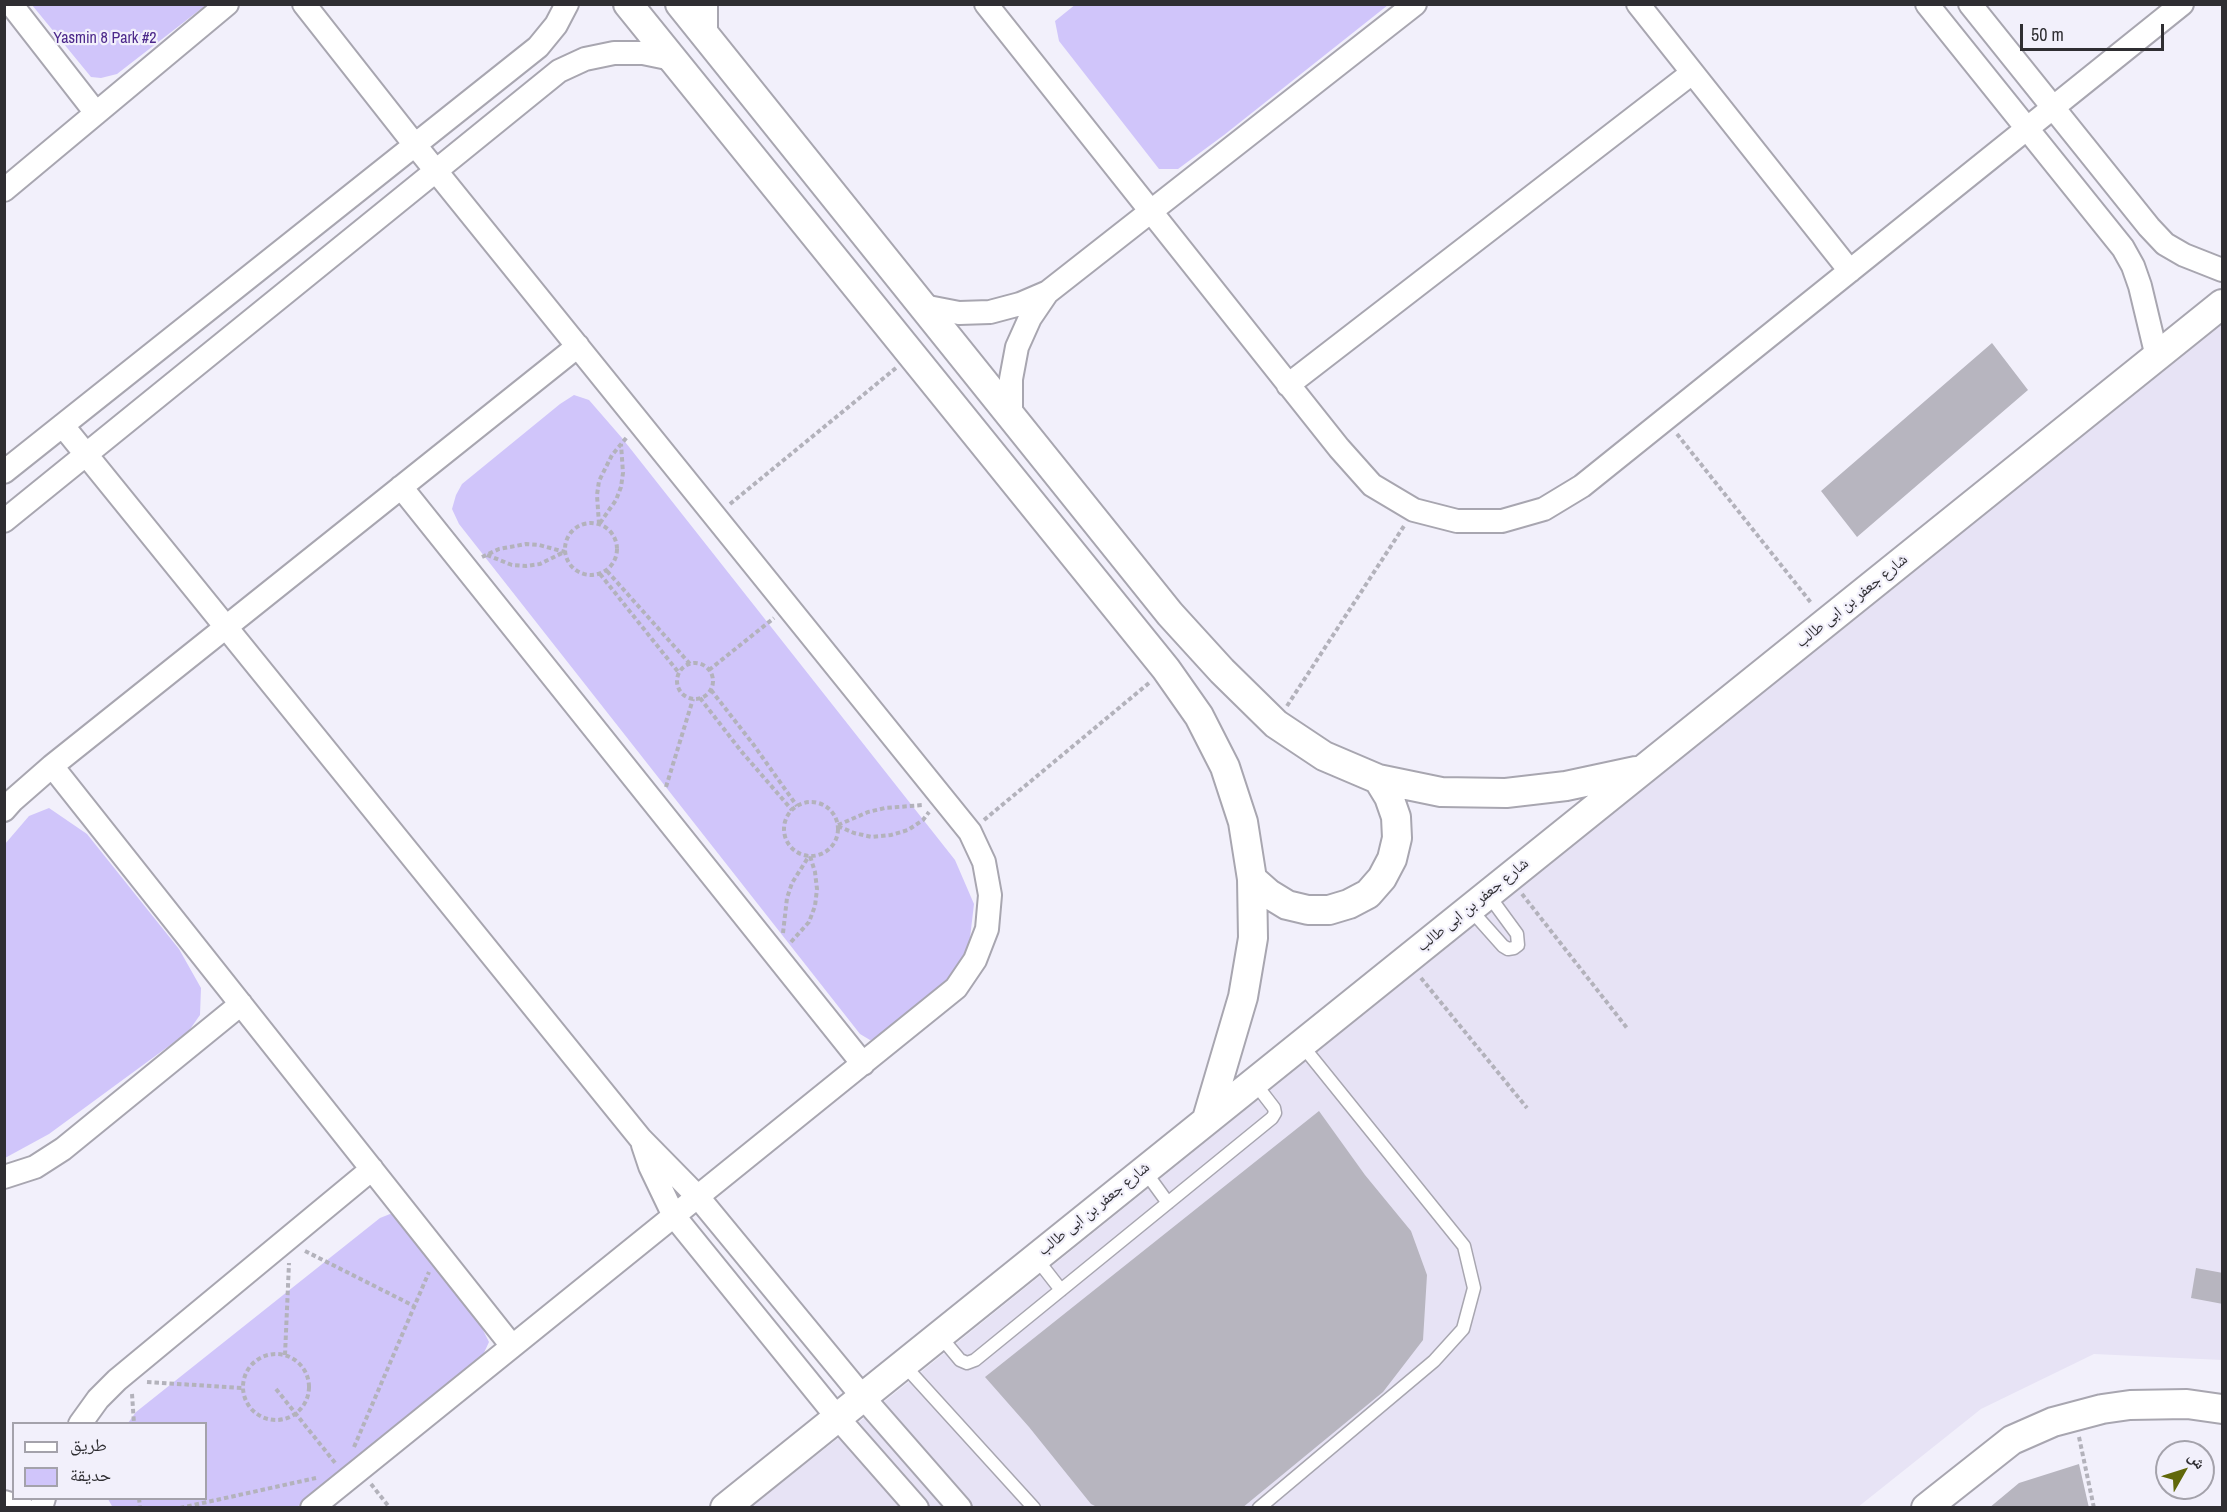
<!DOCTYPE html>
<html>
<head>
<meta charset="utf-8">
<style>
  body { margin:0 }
  #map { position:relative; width:2227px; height:1512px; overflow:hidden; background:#f2f0fb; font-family:"Archivo Narrow","Noto Naskh Arabic",sans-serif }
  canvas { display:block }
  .frame { position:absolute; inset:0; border:6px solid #2f2e32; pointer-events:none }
  .legend { position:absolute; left:12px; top:1422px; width:195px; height:78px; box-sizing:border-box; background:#f2f0fb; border:2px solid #a4a2ab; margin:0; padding:8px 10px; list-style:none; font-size:18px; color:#2f2e32 }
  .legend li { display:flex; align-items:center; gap:12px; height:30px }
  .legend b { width:30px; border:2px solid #a4a2ab }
  .north { position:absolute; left:2155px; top:1440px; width:60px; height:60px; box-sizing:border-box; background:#f2f0fb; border:2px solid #a4a2ab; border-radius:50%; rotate:51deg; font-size:16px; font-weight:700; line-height:24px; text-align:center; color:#2f2e32 }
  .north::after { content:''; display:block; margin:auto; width:21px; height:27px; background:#61680a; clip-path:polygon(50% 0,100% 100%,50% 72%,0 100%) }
  .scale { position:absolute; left:2020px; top:24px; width:144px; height:27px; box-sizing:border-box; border:3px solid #2f2e32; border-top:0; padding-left:8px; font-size:18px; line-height:21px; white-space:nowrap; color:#2f2e32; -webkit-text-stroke:4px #f2f0fb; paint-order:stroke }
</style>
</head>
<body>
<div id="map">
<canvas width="2227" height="1512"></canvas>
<div class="frame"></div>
<ul class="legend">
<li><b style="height:8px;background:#fff"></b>طريق</li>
<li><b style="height:16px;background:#d0c5fa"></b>حديقة</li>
</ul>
<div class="north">ش</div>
<div class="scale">50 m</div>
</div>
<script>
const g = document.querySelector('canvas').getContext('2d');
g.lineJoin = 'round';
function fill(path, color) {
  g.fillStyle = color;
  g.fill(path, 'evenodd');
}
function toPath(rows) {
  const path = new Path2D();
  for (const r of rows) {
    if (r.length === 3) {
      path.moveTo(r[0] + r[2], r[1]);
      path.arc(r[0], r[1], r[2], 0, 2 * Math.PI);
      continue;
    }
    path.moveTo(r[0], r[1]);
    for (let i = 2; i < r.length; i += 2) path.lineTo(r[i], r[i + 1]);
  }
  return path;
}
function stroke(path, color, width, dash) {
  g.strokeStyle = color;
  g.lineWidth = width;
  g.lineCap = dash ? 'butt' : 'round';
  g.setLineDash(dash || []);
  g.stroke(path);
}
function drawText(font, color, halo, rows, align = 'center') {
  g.font = font + ' "Archivo Narrow","Noto Naskh Arabic",sans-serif';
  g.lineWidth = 4.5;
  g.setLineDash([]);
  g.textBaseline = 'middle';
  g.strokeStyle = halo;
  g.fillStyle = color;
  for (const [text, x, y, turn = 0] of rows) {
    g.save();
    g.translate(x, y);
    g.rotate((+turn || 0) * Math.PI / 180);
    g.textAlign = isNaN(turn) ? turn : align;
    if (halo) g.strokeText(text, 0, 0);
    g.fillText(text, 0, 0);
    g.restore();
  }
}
const built = toPath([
  [2222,321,2222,1360,2094,1354,1981,1409,1858,1507,749,1508,864,1418]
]);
const green = toPath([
  [1076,4,1388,4,1388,5,1224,135,1178,169,1159,169,1059,41,1055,21],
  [32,5,206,5,117,74,101,78,91,77],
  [574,395,589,400,622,438,955,860,974,904,970,938,963,966,938,996,885,1039,870,1040,860,1034,459,524,452,509,456,495,462,484,560,404],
  [49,808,87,834,179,949,201,988,200,1015,188,1032,49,1134,5,1158,5,844,29,816],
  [390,1214,398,1215,478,1320,489,1342,483,1355,297,1507,113,1508,108,1499,206,1498,206,1424,128,1423,136,1412,380,1218]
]);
const building = toPath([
  [1992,343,2028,390,1857,537,1821,491],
  [1319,1111,1365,1175,1411,1231,1427,1275,1423,1340,1383,1392,1242,1508,1099,1508,1091,1504,1029,1427,985,1377],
  [2196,1268,2223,1273,2223,1304,2191,1298],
  [2079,1464,2089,1508,1989,1508,2019,1483]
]);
const path = toPath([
  [1677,434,1812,604],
  [730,504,896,368],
  [591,549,26],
  [600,523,616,500,621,487,623,473,621,444],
  [599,524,597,495,599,481,612,455,627,437],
  [487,555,512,565,526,566,540,564,564,552],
  [482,557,499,549,526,544,539,545,565,552],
  [607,571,690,664],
  [600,574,679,673],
  [695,681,18],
  [709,670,774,618],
  [711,690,753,744,797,806],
  [700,698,741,751,792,810],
  [1287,706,1404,526],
  [666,787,693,699],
  [811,829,27],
  [984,820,1149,683],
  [838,825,868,812,885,808,923,805],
  [838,826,854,833,872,837,891,835,908,830,923,820,929,812],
  [1522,894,1627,1028],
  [783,933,787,898,792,883,809,856],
  [791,942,809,922,815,906,817,889,815,872,810,856],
  [1421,978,1527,1108],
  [305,1251,414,1306],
  [276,1387,33],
  [285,1355,289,1263],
  [147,1382,242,1388],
  [276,1389,336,1464],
  [132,1394,134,1424],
  [2079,1437,2094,1508],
  [354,1447,429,1272],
  [371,1484,390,1508],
  [139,1498,140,1508],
  [180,1508,316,1478]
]);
const service = toPath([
  [1470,909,1503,946,1508,949,1514,948,1518,945,1517,934,1487,893],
  [1144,1170,1168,1203],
  [1036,1258,1061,1290],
  [940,1336,960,1360,967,1363,975,1360,1272,1118,1275,1113,1274,1108,1254,1082],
  [903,1364,1034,1508],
  [1259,1508,1434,1361,1463,1329,1474,1288,1464,1246,1301,1044]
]);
const minor = toPath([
  [11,4,96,113],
  [304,4,415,145,970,832,984,862,990,895,987,929,975,960,956,988,312,1508],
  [706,4,706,36],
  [986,4,1339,448,1372,485,1414,510,1457,521,1502,521,1544,509,1582,486,2182,4],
  [1638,4,1850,271],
  [1927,4,2123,248,2133,266,2140,286,2157,357],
  [1970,4,2149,227,2165,244,2184,255,2222,270],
  [4,190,227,4],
  [923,306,959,313,990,312,1020,304,1048,292,1415,4],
  [1288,385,1692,73],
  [1011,415,1011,379,1017,347,1030,318,1047,293],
  [63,426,640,1138,698,1197,862,1396,960,1508],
  [4,472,538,47,556,25,567,4],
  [401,487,863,1064],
  [4,521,559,71,585,59,614,53,643,53,672,59],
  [52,766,512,1346],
  [4,810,12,801,52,766,578,346],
  [643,1145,650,1166,674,1216,837,1417,917,1508],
  [4,1177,35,1167,63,1149,241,1004],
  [80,1424,98,1399,117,1380,372,1169],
  [4,1502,23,1508],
  [41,1508,44,1498]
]);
const tertiary = toPath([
  [628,4,1166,669,1199,716,1225,767,1243,822,1252,879,1253,938,1243,997,1207,1119],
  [680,4,1170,614,1222,671,1276,724,1324,756,1378,779,1441,792,1506,793,1566,786,1636,771],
  [1252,879,1269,894,1287,905,1308,910,1329,910,1349,904,1368,894,1382,878,1392,859,1397,838,1396,817,1389,797,1378,779],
  [725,1508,2222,304],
  [1926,1508,2012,1440,2053,1422,2102,1409,2130,1405,2187,1404,2222,1409]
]);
const parkNames = [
  ["Yasmin 8 Park #2",105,39]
];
const streetNames = [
  ["شارع جعفر بن ابى طالب",1852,601,-39],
  ["شارع جعفر بن ابى طالب",1473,905,-39],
  ["شارع جعفر بن ابى طالب",1094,1209,-39]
];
fill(built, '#e7e3f5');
fill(green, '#d0c5fa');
fill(building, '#b7b5bf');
stroke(service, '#a8a6b0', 15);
stroke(minor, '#a8a6b0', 26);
stroke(tertiary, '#a8a6b0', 32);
stroke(path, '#b3b2bb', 4, [4.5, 3]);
stroke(service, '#fff', 12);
stroke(minor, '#fff', 22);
stroke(tertiary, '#fff', 28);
drawText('16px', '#4c288b', '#f2f0fb', parkNames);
drawText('16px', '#2f2e32', '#f2f0fb', streetNames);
</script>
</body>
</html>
